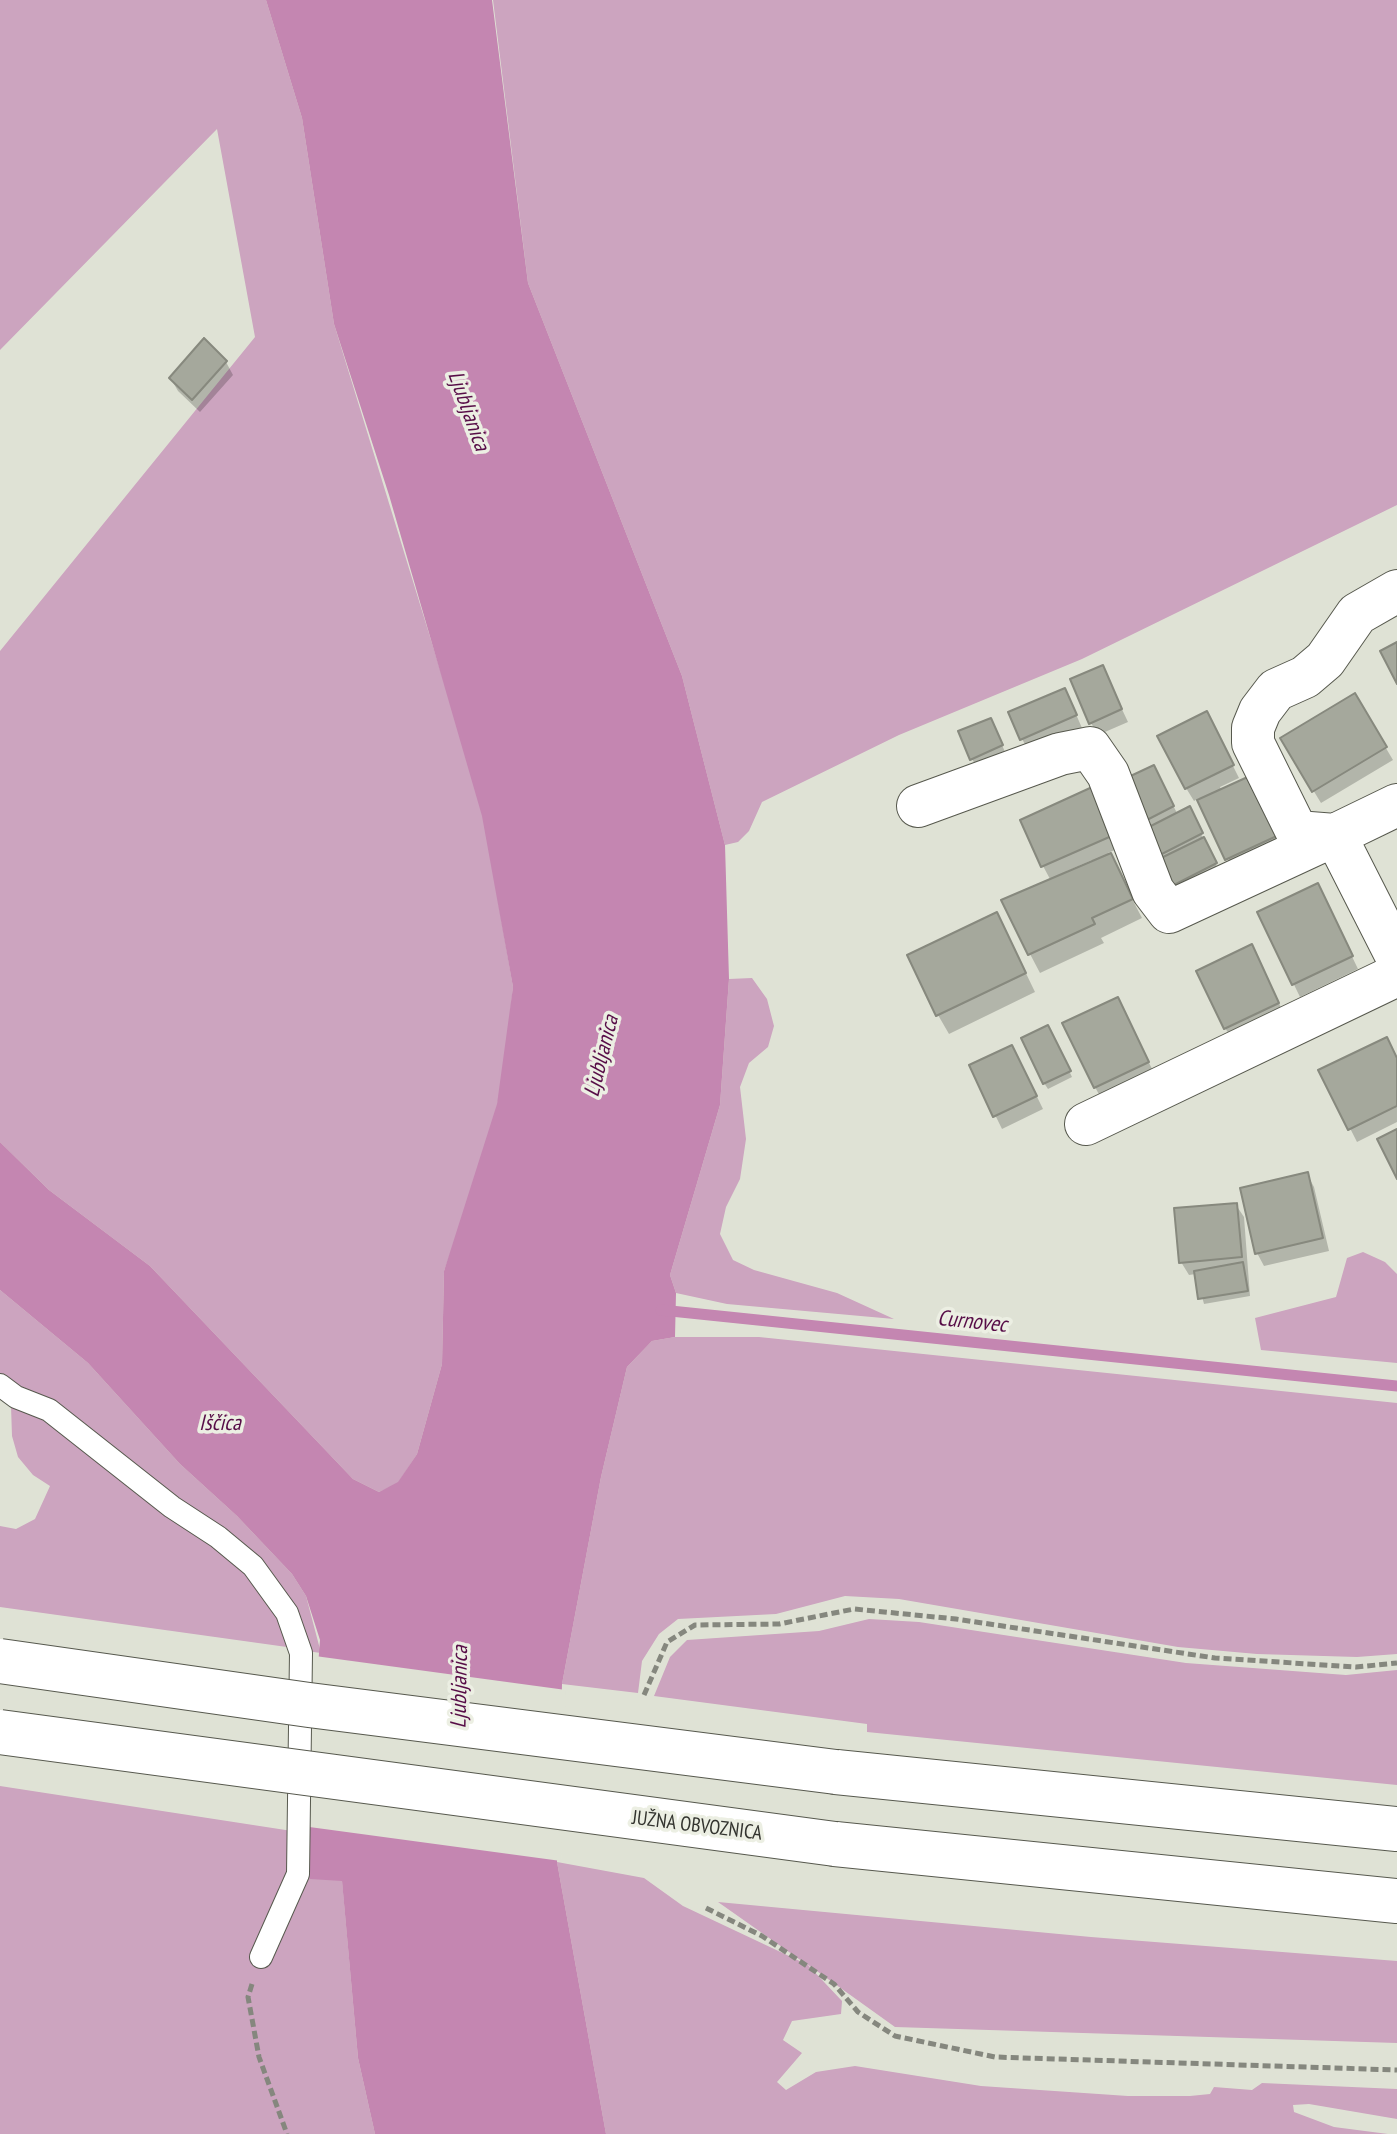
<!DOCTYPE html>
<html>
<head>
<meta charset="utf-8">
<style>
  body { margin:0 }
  canvas { display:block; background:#dfe2d5 }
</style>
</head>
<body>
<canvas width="1397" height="2134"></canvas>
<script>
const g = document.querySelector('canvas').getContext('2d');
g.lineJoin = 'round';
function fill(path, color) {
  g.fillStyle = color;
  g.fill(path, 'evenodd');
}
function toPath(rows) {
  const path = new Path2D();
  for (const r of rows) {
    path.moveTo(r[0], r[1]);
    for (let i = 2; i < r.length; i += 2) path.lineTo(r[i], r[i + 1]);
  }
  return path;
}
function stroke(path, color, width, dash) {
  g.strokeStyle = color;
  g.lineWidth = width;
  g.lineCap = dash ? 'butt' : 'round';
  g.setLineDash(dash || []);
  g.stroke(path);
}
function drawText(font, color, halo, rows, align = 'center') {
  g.font = font + ' "PT Sans Narrow",sans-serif';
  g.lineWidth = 7;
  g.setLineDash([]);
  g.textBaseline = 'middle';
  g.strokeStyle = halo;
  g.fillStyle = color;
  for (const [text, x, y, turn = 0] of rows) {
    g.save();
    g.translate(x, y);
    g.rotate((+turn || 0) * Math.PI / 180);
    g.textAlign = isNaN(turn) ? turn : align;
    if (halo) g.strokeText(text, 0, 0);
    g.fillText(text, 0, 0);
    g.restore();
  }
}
const green = toPath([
  [0,0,266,0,302,118,334,324,481,803,513,987,504,1071,489,1145,444,1271,442,1364,417,1454,398,1483,379,1492,353,1479,150,1266,49,1190,0,1142,0,651,255,337,217,129,0,350],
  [493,0,1397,0,1397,505,1082,659,899,735,762,802,749,831,738,842,725,845,682,676,528,283],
  [752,978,767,999,774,1026,768,1047,749,1063,740,1087,746,1139,740,1179,726,1207,720,1234,733,1260,754,1270,837,1293,894,1319,727,1304,676,1293,670,1275,720,1105,729,979],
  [1363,1252,1385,1262,1397,1274,1397,1363,1261,1350,1255,1318,1336,1297,1347,1258],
  [0,1290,88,1363,180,1464,237,1516,292,1574,306,1596,321,1653,306,1651,275,1582,0,1377],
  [675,1337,759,1337,1397,1403,1397,1654,1357,1657,1257,1654,1178,1647,899,1599,845,1596,776,1614,678,1619,659,1634,642,1661,638,1693,562,1684,601,1477,627,1367,652,1341],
  [11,1406,43,1416,263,1585,294,1648,0,1607,0,1526,16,1529,35,1519,50,1486,33,1475,18,1457,12,1436],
  [869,1619,919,1622,1186,1663,1346,1675,1397,1670,1397,1785,867,1732,867,1724,654,1696,670,1657,687,1640,819,1631],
  [0,1786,305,1833,342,1880,358,2058,375,2134,0,2134],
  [557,1862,644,1878,683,1906,806,1964,718,1902,1091,1937,1397,1961,1397,2043,895,2027,807,1964,842,2001,841,2014,792,2021,783,2040,802,2053,777,2082,786,2090,816,2072,855,2066,981,2086,1128,2096,1190,2096,1210,2094,1214,2087,1252,2090,1262,2083,1397,2089,1397,2119,1309,2104,1293,2105,1294,2112,1334,2127,1388,2134,606,2134]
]);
const water = toPath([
  [266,0,492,0,528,283,682,676,725,845,729,979,720,1105,670,1275,676,1293,675,1337,652,1341,627,1367,601,1477,562,1684,557,1862,606,2134,375,2134,358,2058,342,1881,310,1879,305,1833,320,1640,306,1596,292,1574,237,1516,180,1464,88,1363,0,1290,0,1142,49,1190,150,1266,353,1479,379,1492,398,1482,417,1454,442,1364,444,1271,497,1104,513,987,482,816,389,495,334,324,302,118]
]);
const pier = toPath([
  [315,1656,566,1690,561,1861,302,1826]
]);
const shadow = toPath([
  [226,362,233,375,200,412,178,391,171,379],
  [1102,667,1128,722,1098,735,1091,723],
  [1355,696,1393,760,1321,803,1282,739],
  [1071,703,1082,728,1029,751,1022,739],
  [994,726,1005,752,975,764,972,759],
  [1213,726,1239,778,1220,787,1222,791,1251,778,1284,848,1234,871,1199,798,1194,801,1186,788],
  [1160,780,1178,815,1189,809,1218,869,1177,890,1145,821],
  [1100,786,1128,844,1108,853,1142,918,1101,938,1104,943,1040,973,1030,954,1050,879,1043,866],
  [1092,860,1093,863,1069,875,1067,871],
  [1324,898,1358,969,1300,997,1259,913],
  [1007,934,1035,992,949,1034,938,1015],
  [1258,959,1285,1016,1233,1040,1225,1028],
  [1124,1012,1155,1075,1102,1100,1095,1087],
  [1051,1033,1072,1077,1048,1089,1044,1083],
  [1019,1060,1043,1109,1002,1129,971,1066],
  [1397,1060,1397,1122,1357,1142,1321,1071],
  [1307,1174,1314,1187,1329,1251,1264,1266,1257,1253],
  [1236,1205,1244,1217,1250,1296,1204,1304,1196,1274,1189,1275,1181,1262]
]);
const stream = toPath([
  [661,1310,1397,1386]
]);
const building = toPath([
  [204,338,227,361,192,400,169,378,204,338],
  [1397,642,1397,684,1380,651,1397,642],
  [1103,665,1122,709,1089,724,1070,679,1103,665],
  [1065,688,1077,715,1020,740,1008,712,1065,688],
  [1355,693,1387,747,1312,792,1280,738,1355,693],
  [1207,711,1234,765,1185,789,1157,736,1207,711],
  [991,718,1003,745,970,760,958,731,991,718],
  [1154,765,1174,806,1143,822,1122,780,1154,765],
  [1252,775,1279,835,1225,860,1197,800,1252,775],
  [1101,783,1123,831,1041,867,1020,820,1101,783],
  [1190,806,1203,833,1156,857,1143,830,1190,806],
  [1204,837,1217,863,1172,886,1159,859,1204,837],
  [1111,853,1133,899,1092,918,1095,924,1028,955,1001,900,1111,853],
  [1318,883,1353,956,1292,985,1257,912,1318,883],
  [997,912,1026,973,936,1016,907,955,997,912],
  [1252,944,1279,1003,1224,1029,1196,971,1252,944],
  [1118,997,1149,1062,1094,1088,1062,1023,1118,997],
  [1048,1025,1071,1071,1043,1084,1021,1038,1048,1025],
  [1387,1037,1397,1058,1397,1106,1348,1130,1318,1070,1387,1037],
  [1012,1045,1037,1096,993,1117,969,1065,1012,1045],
  [1397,1129,1397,1179,1377,1139,1397,1129],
  [1308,1172,1323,1238,1255,1254,1240,1188,1308,1172],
  [1237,1203,1242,1257,1179,1263,1174,1208,1237,1203],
  [1243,1262,1248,1291,1198,1299,1194,1271,1243,1262]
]);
const path = toPath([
  [644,1695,667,1642,695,1625,779,1624,854,1609,956,1619,1215,1658,1356,1667,1397,1663],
  [706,1908,762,1936,834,1984,858,2012,895,2036,995,2057,1397,2070],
  [252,1984,248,1997,259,2057,287,2134]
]);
const lane = toPath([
  [0,1385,16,1397,49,1410,172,1507,218,1537,253,1566,287,1613,301,1653,298,1874,261,1957]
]);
const street = toPath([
  [1397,805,1335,835,1397,957],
  [918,806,1060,754,1090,748,1108,774,1153,891,1169,912,1335,835],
  [1335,835,1297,832,1253,743,1253,728,1260,711,1276,690,1305,677,1325,660,1357,614,1397,591],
  [1086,1124,1397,975]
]);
const highway = toPath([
  [836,1772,1397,1829],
  [835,1844,1397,1901]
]);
const highwayBridge = toPath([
  [0,1661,309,1705,836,1772],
  [0,1732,835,1844]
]);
const streetNames = [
  ["JUŽNA OBVOZNICA",697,1826,7]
];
const waterNames = [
  ["Ljubljanica",468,411,70],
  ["Ljubljanica",602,1056,-76],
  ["Curnovec",972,1322,6],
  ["Iščica",220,1424],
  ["Ljubljanica",460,1687,-89]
];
fill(green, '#cca4bf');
fill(water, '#c486b1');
fill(pier, '#dfe2d5');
fill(shadow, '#0003');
stroke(stream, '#c486b1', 11);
fill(building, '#a5a89c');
stroke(building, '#87897e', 2);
stroke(lane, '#57594e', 24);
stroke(street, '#57594e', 44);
stroke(highway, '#57594e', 46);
stroke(path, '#85877e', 5, [8, 4]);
stroke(lane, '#fff', 22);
stroke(street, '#fff', 42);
stroke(highway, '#fff', 44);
stroke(highwayBridge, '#57594e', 46, []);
stroke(highwayBridge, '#fff', 44);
drawText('20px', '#33342f', '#ecefe3', streetNames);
drawText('italic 22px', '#570d47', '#ecefe3', waterNames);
</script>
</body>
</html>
